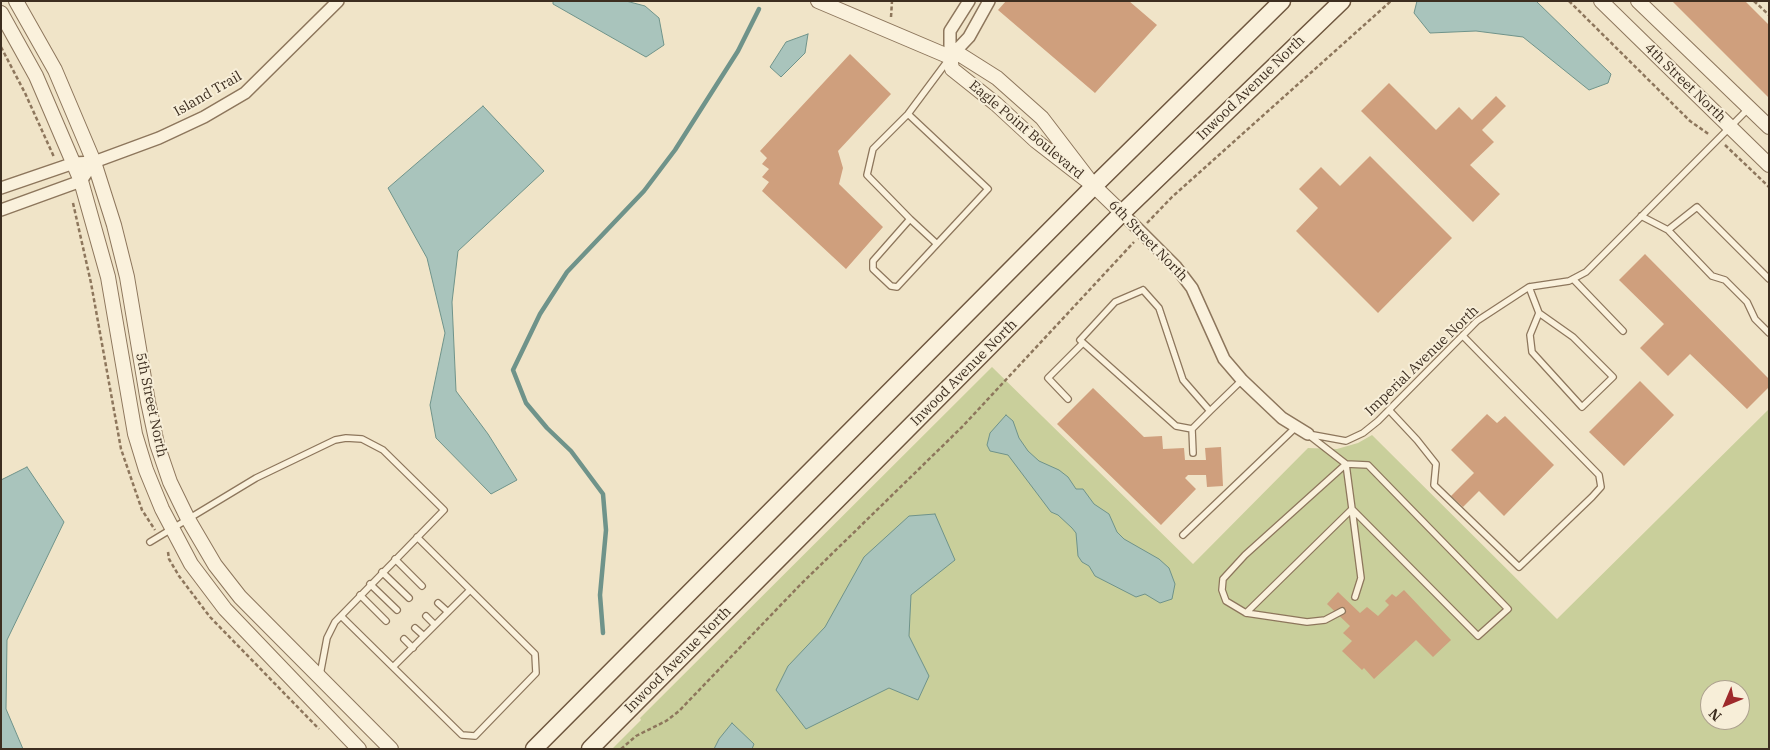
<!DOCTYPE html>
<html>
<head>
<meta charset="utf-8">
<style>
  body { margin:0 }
  #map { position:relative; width:1770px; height:750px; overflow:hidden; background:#f0e4c8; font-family:"IBM Plex Serif",serif }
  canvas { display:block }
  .frame { position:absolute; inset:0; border:2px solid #3d2e20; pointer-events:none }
  .north { position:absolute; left:1700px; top:680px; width:50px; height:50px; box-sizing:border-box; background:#f7eed8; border:1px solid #ada18e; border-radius:50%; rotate:225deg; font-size:14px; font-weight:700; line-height:20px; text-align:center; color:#3d2e20 }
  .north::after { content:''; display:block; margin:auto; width:18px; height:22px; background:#9e2a2b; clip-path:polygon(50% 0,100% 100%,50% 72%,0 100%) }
</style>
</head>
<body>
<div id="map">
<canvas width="1770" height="750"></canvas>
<div class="frame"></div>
<div class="north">N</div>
</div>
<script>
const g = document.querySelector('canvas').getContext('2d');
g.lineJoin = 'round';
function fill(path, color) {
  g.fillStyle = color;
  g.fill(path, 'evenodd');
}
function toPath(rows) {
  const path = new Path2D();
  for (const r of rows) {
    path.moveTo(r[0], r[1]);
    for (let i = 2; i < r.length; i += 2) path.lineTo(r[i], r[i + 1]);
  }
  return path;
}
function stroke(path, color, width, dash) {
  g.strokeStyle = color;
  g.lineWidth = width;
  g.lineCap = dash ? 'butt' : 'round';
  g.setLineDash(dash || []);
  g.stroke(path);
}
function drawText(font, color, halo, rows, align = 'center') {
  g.font = font + ' "IBM Plex Serif",serif';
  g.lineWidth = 4;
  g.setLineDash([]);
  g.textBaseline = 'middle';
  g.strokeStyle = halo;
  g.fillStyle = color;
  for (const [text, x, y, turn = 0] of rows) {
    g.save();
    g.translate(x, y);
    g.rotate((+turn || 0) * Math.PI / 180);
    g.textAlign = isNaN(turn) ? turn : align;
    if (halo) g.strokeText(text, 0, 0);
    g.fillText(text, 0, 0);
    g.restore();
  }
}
const green = toPath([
  [992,367,1193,564,1308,448,1337,449,1358,443,1372,435,1557,619,1769,409,1769,749,612,749,641,720,640,718],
  [1710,690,1740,690,1740,720,1710,720]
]);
const water = toPath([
  [553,1,626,1,645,6,659,18,664,45,646,57,553,4,553,1],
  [1417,1,1536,1,1611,74,1608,83,1589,90,1523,37,1476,31,1430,33,1414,13,1417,1],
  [808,34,805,53,781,77,770,67,786,42,808,34],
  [483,106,544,171,458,251,452,302,456,391,488,434,517,480,491,494,436,438,430,405,445,333,427,258,388,188,483,106],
  [1006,415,1013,421,1019,438,1028,451,1039,461,1059,470,1068,477,1076,489,1083,489,1094,504,1109,514,1117,532,1124,539,1159,559,1169,568,1175,584,1172,599,1160,603,1145,594,1136,597,1095,576,1089,566,1082,562,1078,556,1076,533,1072,528,1058,515,1051,512,1008,455,990,451,987,445,990,433,1006,415],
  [27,467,64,522,7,640,6,709,23,749,1,749,1,480,27,467],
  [935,514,955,560,911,595,909,636,929,676,918,700,889,688,806,729,776,690,788,666,825,627,864,557,909,516,935,514],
  [732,723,754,744,752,749,714,749,719,739,732,723]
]);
const stream = toPath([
  [603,633,600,595,606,530,603,494,571,451,547,428,526,403,513,370,540,314,567,272,644,191,675,150,738,51,759,9]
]);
const building = toPath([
  [1006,1,1129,1,1157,25,1095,93,998,10],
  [1672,1,1745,1,1769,25,1769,98],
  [850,54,891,94,838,151,843,168,839,184,883,227,846,269,762,191,769,182,762,177,769,169,762,164,767,158,760,151],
  [1389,83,1436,130,1459,107,1472,120,1496,96,1506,106,1482,130,1494,142,1470,165,1500,194,1473,222,1361,111],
  [1370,156,1452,238,1378,313,1296,231,1318,208,1299,189,1321,167,1340,186],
  [1645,254,1769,379,1769,387,1747,409,1690,354,1668,376,1640,348,1664,324,1619,280],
  [1640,381,1674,415,1624,466,1589,432],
  [1093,388,1144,437,1162,436,1163,449,1184,448,1185,460,1206,460,1205,448,1221,447,1223,486,1207,487,1206,475,1188,475,1185,478,1196,489,1161,525,1057,424],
  [1487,414,1497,423,1505,416,1554,465,1504,516,1479,491,1463,507,1451,496,1474,473,1451,450],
  [1404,590,1451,640,1433,657,1416,640,1374,679,1364,668,1362,670,1342,651,1352,641,1343,633,1350,626,1327,604,1338,592,1360,613,1367,607,1378,616,1389,605,1385,601,1392,594,1396,597]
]);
const path = toPath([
  [1569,1,1690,121,1710,135],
  [1754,1,1769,15],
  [891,17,892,1],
  [1,47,25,93,54,157],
  [1725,145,1769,187],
  [73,203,91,283,121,449,142,510,155,530],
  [1147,223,1172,197,1391,1],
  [168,552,169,559,179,576,210,617,319,729],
  [621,749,636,736,666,721,679,711,800,585,962,427,1134,242]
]);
const service = toPath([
  [908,114,988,189,897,287,891,286,873,269,873,261,910,219,867,175,873,149,908,114,949,59],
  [1641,216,1668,230,1712,276,1725,280,1747,302,1755,319,1769,333],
  [910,219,937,244],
  [1668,230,1697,207,1769,279],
  [1573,279,1623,331],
  [1529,287,1539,313,1573,337,1613,377,1582,407,1532,352,1530,335,1539,313],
  [1143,290,1159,308,1183,380,1210,411,1192,429,1176,426,1080,340,1115,302,1143,290],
  [1068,399,1048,378,1083,343],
  [1389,410,1417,440,1436,464,1434,485,1519,567,1592,497,1601,487,1599,475,1463,336],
  [1210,411,1242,380],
  [1192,429,1193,453],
  [1308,434,1346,441,1363,433,1378,421,1477,321,1529,287,1569,281,1586,272,1749,108],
  [1310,436,1346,464,1245,555,1223,579,1222,590,1226,601,1246,613,1307,622,1325,620,1342,611],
  [1183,535,1296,427],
  [150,542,256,478,335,440,346,438,362,439,383,450,444,510,335,622,327,638,320,675],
  [395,559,422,586],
  [382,572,409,598],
  [370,584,397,610],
  [360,595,386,621],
  [438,603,448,612],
  [1246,613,1352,509,1478,636,1508,609,1368,465,1346,464,1352,509,1361,578,1355,597],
  [341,616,462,735,475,736,536,673,535,654,417,537],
  [426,616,435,625],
  [415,628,424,636],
  [404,639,413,648],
  [393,667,470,590]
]);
const minor = toPath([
  [950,57,969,37,989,1],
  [950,57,950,31,969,1],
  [1,188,74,163,94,162,159,138,204,117,245,93,338,1],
  [1,210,81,181,94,162],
  [1122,213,1176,267,1192,288,1224,359,1242,380,1282,418,1308,434]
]);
const tertiary = toPath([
  [16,1,55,70,94,162,114,225,127,277,148,402,157,444,170,482,188,519,215,565,240,597,391,749],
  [818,1,950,57,959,54,997,78,1042,118,1094,186],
  [1601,1,1769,165],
  [1638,1,1769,127],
  [1,13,36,76,81,181,108,277,135,434,146,470,162,509,191,564,225,609,359,749],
  [950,57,952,69,996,104,1036,141,1094,186,1122,213]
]);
const secondary = toPath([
  [534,749,1094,186,1282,1],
  [590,749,1122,213,1342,1]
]);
const streetNames = [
  ["4th Street North",1685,83,44],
  ["Inwood Avenue North",1251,88,-44],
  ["Island Trail",208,94,-30],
  ["Eagle Point Boulevard",1026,130,40],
  ["6th Street North",1148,241,46],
  ["Imperial Avenue North",1422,361,-44],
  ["Inwood Avenue North",964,373,-45],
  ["5th Street North",151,405,78],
  ["Inwood Avenue North",678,660,-45]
];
fill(green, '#c9cf9b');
fill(water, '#a9c4bc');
stroke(water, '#6f938a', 1);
stroke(stream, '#6f938a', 4.5);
fill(building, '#cf9f7d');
stroke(service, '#8d765c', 8);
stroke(minor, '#8d765c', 14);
stroke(tertiary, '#8d765c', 16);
stroke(secondary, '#6f573f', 19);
stroke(path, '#8d765c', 2.5, [4, 2.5]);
stroke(service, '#faf1dc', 5.5);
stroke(minor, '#faf1dc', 11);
stroke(tertiary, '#faf1dc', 14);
stroke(secondary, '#faf1dc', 16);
drawText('14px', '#3d2e20', '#f7eed8', streetNames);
</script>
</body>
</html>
